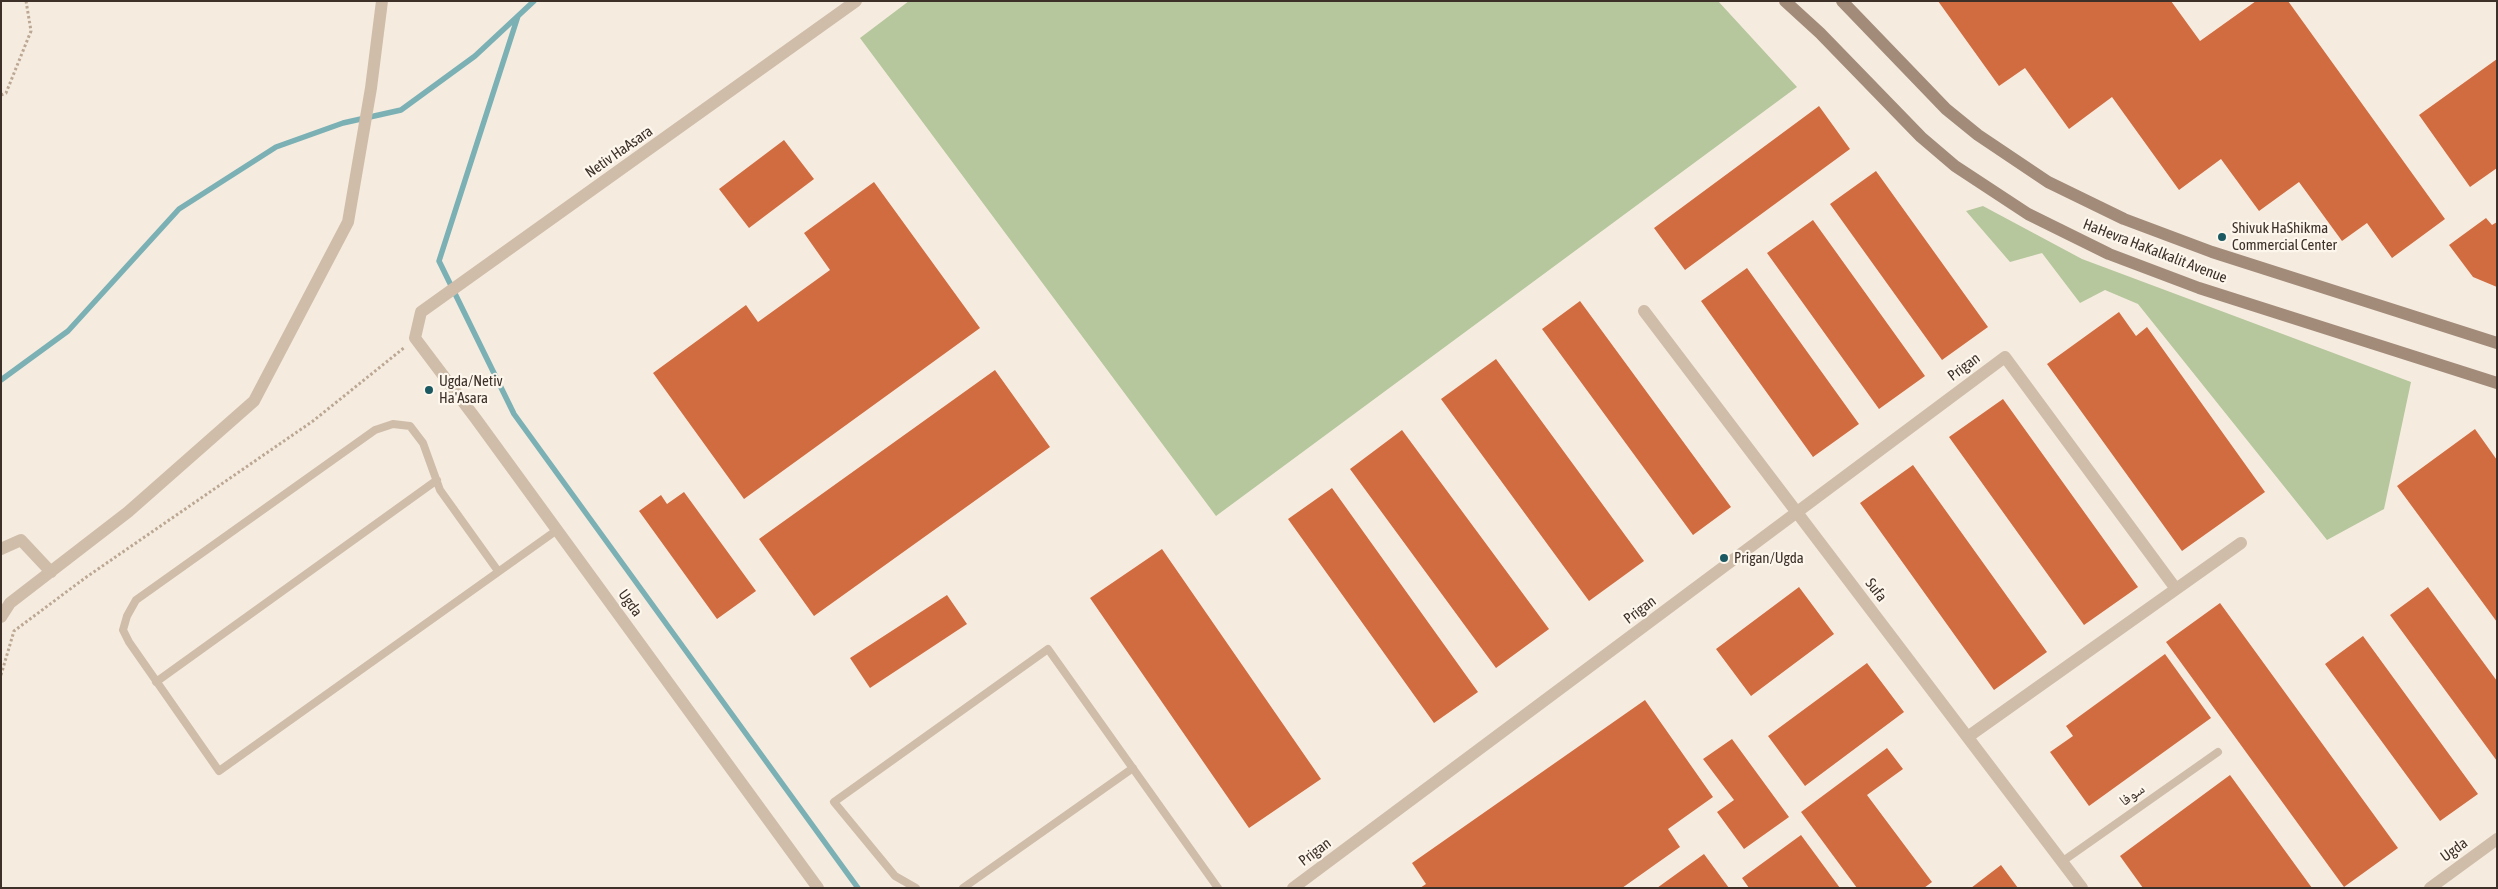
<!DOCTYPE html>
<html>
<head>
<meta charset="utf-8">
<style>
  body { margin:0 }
  #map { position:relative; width:2498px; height:889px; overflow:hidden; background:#f5ecdf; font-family:"Asap Condensed",sans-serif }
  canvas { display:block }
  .frame { position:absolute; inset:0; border:2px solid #3c3029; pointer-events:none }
</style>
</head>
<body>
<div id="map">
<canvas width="2498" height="889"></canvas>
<div class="frame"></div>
</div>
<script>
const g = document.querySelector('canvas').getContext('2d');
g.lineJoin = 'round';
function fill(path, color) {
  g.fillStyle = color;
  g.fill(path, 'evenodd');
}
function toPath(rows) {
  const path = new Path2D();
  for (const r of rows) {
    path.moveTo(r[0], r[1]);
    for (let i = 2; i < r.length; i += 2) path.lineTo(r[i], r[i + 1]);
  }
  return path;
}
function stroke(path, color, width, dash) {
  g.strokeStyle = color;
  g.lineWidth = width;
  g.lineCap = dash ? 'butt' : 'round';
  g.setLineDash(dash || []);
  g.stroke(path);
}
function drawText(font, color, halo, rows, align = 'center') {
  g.font = font + ' "Asap Condensed","Noto Naskh Arabic",sans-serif';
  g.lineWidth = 4.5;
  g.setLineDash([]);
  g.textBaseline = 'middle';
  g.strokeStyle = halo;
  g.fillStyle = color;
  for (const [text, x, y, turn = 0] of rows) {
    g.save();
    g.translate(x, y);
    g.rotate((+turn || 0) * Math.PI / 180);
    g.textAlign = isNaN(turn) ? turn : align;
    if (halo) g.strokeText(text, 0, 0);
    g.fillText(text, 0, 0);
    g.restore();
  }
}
const green = toPath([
  [909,1,1718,1,1797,87,1216,516,860,38],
  [1983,206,2082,259,2411,382,2384,509,2327,540,2138,304,2105,290,2080,303,2042,253,2010,262,1966,211]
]);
const stream = toPath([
  [518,16,439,261,514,414,858,888],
  [1,380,68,331,179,209,276,147,343,123,401,110,475,56,534,1]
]);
const building = toPath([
  [1938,1,2171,1,2200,41,2256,1,2288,1,2445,219,2392,258,2367,223,2342,241,2299,182,2259,211,2221,159,2179,190,2112,97,2069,129,2025,68,1999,86],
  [2497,59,2497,168,2470,187,2419,115],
  [1819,106,1850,149,1685,270,1654,228],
  [784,140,814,179,749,228,719,189],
  [1876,171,1988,327,1942,360,1830,204],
  [874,182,980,328,744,499,653,373,746,305,758,322,830,270,804,233],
  [2486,218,2492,225,2497,222,2497,287,2473,277,2449,245],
  [1813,220,1925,376,1879,409,1767,253],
  [1747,268,1859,424,1813,457,1701,301],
  [1580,301,1731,507,1693,535,1542,329],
  [2119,312,2136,336,2147,327,2265,492,2182,551,2047,364],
  [1496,359,1644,561,1589,601,1441,399],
  [995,370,1050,447,814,616,759,539],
  [2003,399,2138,587,2084,625,1949,437],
  [2475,429,2497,460,2497,622,2397,486],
  [1402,430,1549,629,1496,668,1350,469],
  [1913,465,2047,652,1994,690,1860,503],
  [1332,488,1478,692,1434,723,1288,519],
  [684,492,756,591,717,619,639,511,661,495,667,504],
  [1162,549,1321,779,1249,828,1090,598],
  [1799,587,1834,634,1751,696,1716,649],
  [2428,587,2497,681,2497,761,2390,615],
  [947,595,967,624,870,688,850,658],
  [2220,603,2398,848,2344,887,2166,642],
  [2363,636,2478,794,2440,821,2325,664],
  [2165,654,2211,718,2089,806,2050,752,2073,736,2066,726],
  [1867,663,1904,712,1805,786,1768,736],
  [1645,700,1713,797,1668,829,1680,847,1622,888,1420,888,1426,884,1412,863],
  [1732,739,1789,817,1744,849,1717,812,1734,800,1703,759],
  [1887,748,1903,769,1867,795,1932,882,1924,888,1857,888,1801,812],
  [2230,775,2312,888,2143,888,2120,856],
  [1801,835,1840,888,1749,888,1742,878],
  [1704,854,1729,888,1657,888],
  [2001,865,2018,888,1971,888]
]);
const path = toPath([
  [1,95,6,93,31,31,26,1],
  [1,675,14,631,85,578,313,421,405,347]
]);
const service = toPath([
  [498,571,440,490,423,443,410,426,393,424,375,430,136,600,127,616,123,630,129,642,219,771,557,530],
  [156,682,437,480],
  [2063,861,2218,752],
  [916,888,895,876,834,802,1048,649,1218,888],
  [963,888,1133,768]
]);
const minor = toPath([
  [1644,311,2082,888],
  [1,549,21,540,51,572],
  [1,617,10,603,128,512,254,401,348,222,371,88,382,1],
  [1969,736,2241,543],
  [818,888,476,419,415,338,421,312,856,1],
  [1293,888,2005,357,2176,589],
  [2430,888,2497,839]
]);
const secondary = toPath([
  [1785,1,1820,33,1921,137,1955,166,2028,214,2109,254,2199,288,2497,383],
  [1842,1,1946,109,1978,135,2048,182,2124,219,2212,252,2497,343]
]);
const markers = [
  [2222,237,5,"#1a5962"],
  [429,390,5,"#1a5962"],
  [1724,558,5,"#1a5962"]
];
const streetNames = [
  ["Netiv HaAsara",619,152,-35],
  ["HaHevra HaKalkalit Avenue",2155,251,21],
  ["Prigan",1964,367,-37],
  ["Sufa",1876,590,52],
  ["Ugda",630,603,54],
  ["Prigan",1640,610,-37],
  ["سوفا",2132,795,-35],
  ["Ugda",2454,850,-36],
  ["Prigan",1315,852,-37]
];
const poiNames = [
  ["Shivuk HaShikma",2232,228],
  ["Commercial Center",2232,245],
  ["Ugda/Netiv",439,381],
  ["Ha'Asara",439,398],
  ["Prigan/Ugda",1734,558]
];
fill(green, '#b6c69d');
stroke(stream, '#7bb0b5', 5.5);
fill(building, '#d16c41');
stroke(path, '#bba793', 3, [2.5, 2.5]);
stroke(service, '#cfbda9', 8);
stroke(minor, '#cfbda9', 12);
stroke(secondary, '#a38b7a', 12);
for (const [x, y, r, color] of markers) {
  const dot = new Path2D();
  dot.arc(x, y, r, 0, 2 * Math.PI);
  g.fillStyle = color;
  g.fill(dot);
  stroke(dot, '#fcf6ec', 2);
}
drawText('15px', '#3c3029', '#fcf6ec', streetNames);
drawText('15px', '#3c3029', '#fcf6ec', poiNames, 'left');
</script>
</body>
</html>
